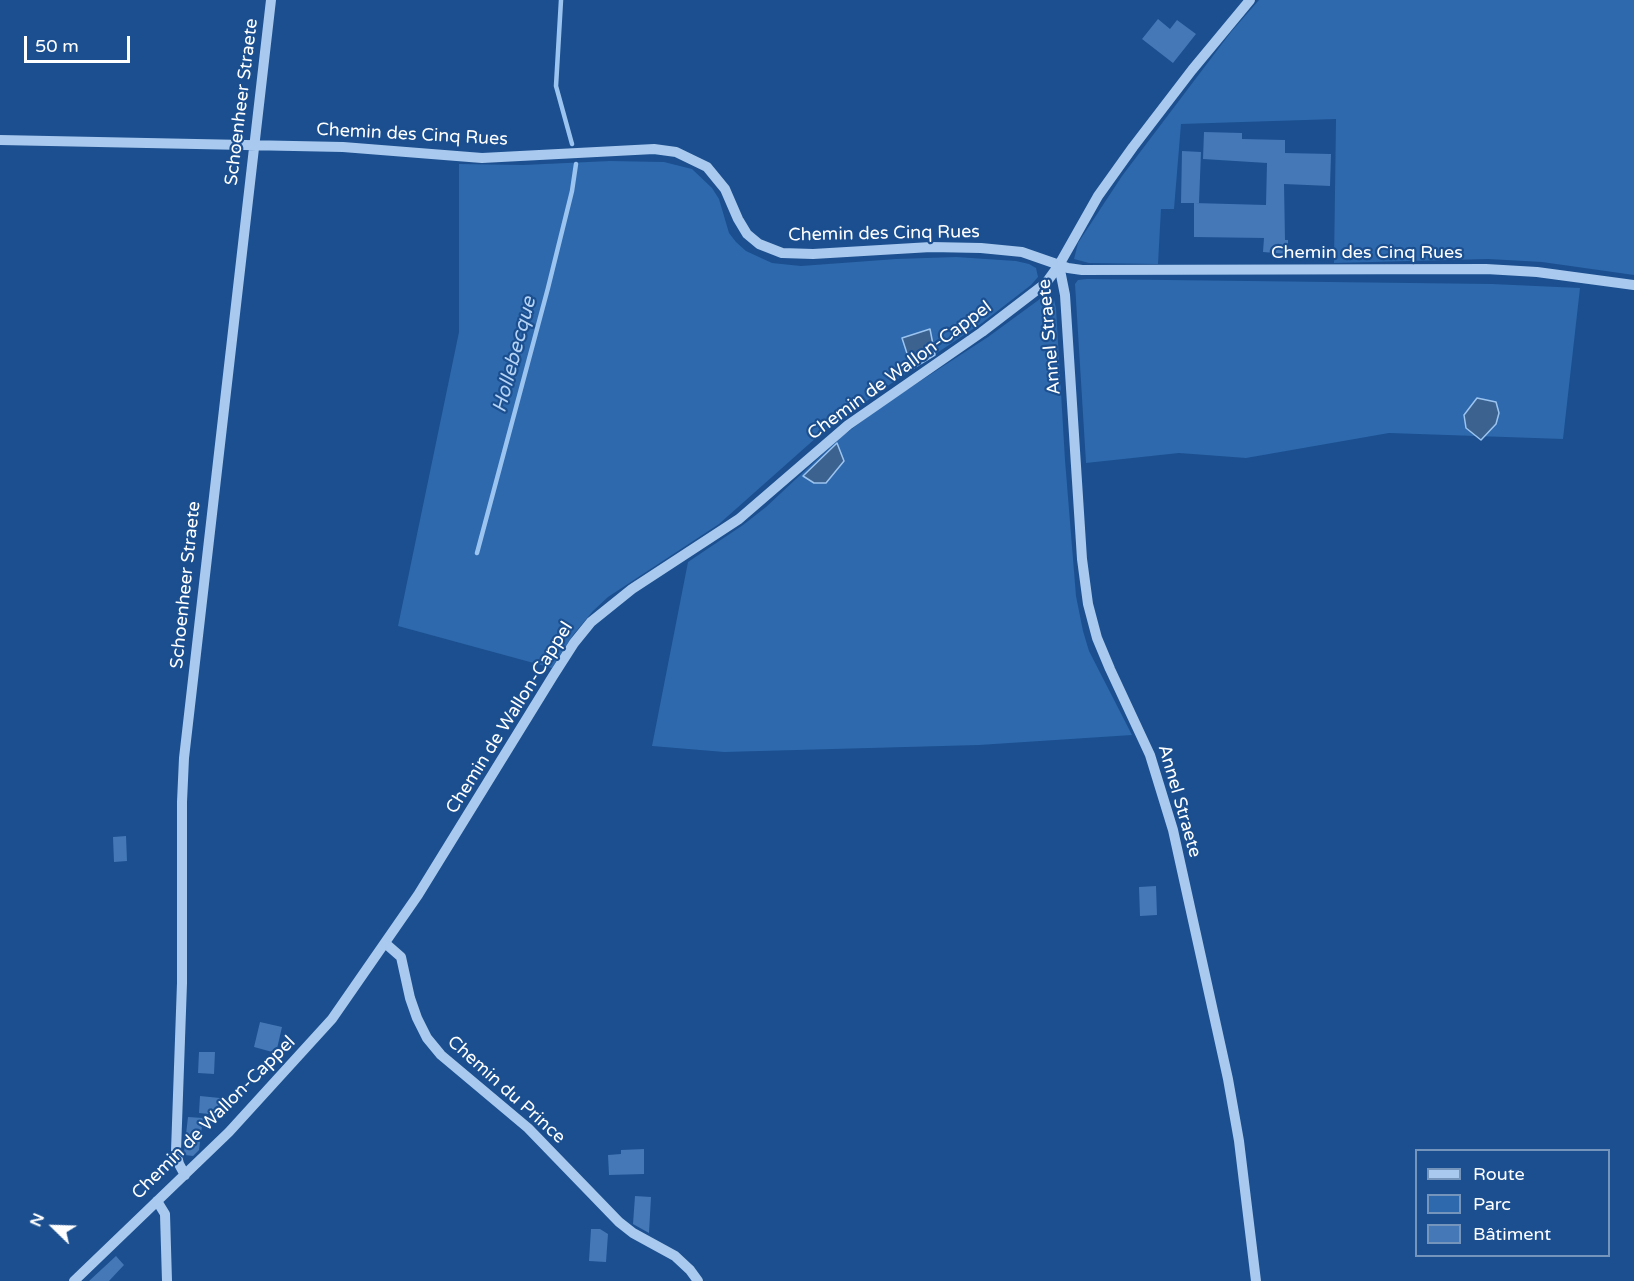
<!DOCTYPE html>
<html>
<head>
<meta charset="utf-8">
<style>
  body { margin:0 }
  #map { position:relative; width:1634px; height:1281px; overflow:hidden; background:#1b4f8f; font-family:"Varela Round",sans-serif }
  canvas { display:block }
  .legend { position:absolute; left:1415px; top:1149px; width:195px; height:108px; box-sizing:border-box; background:#1b4f8f; border:2px solid #7695bc; margin:0; padding:8px 10px; list-style:none; font-size:18px; color:#fff }
  .legend li { display:flex; align-items:center; gap:12px; height:30px }
  .legend b { width:30px; border:2px solid #7695bc }
  .north { position:absolute; left:24px; top:1197px; width:60px; height:60px; -webkit-text-stroke:4px #1b4f8f; paint-order:stroke; rotate:293deg; font-size:16px; font-weight:700; line-height:24px; text-align:center; color:#fff }
  .north::after { content:''; display:block; margin:auto; width:21px; height:27px; background:#fff; clip-path:polygon(50% 0,100% 100%,50% 72%,0 100%) }
  .scale { position:absolute; left:24px; top:36px; width:106px; height:27px; box-sizing:border-box; border:3px solid #fff; border-top:0; padding-left:8px; font-size:18px; line-height:21px; white-space:nowrap; color:#fff; -webkit-text-stroke:4px #1b4f8f; paint-order:stroke }
</style>
</head>
<body>
<div id="map">
<canvas width="1634" height="1281"></canvas>
<ul class="legend">
<li><b style="height:8px;background:#a9c9ee"></b>Route</li>
<li><b style="height:16px;background:#2e69ad"></b>Parc</li>
<li><b style="height:16px;background:#4478b7"></b>Bâtiment</li>
</ul>
<div class="north">N</div>
<div class="scale">50 m</div>
</div>
<script>
const g = document.querySelector('canvas').getContext('2d');
g.lineJoin = 'round';
function fill(path, color) {
  g.fillStyle = color;
  g.fill(path, 'evenodd');
}
function toPath(rows) {
  const path = new Path2D();
  for (const r of rows) {
    path.moveTo(r[0], r[1]);
    for (let i = 2; i < r.length; i += 2) path.lineTo(r[i], r[i + 1]);
  }
  return path;
}
function stroke(path, color, width, dash) {
  g.strokeStyle = color;
  g.lineWidth = width;
  g.lineCap = dash ? 'butt' : 'round';
  g.setLineDash(dash || []);
  g.stroke(path);
}
function drawText(font, color, halo, rows, align = 'center') {
  g.font = font + ' "Varela Round",sans-serif';
  g.lineWidth = 4.5;
  g.setLineDash([]);
  g.textBaseline = 'middle';
  g.strokeStyle = halo;
  g.fillStyle = color;
  for (const [text, x, y, turn = 0] of rows) {
    g.save();
    g.translate(x, y);
    g.rotate((+turn || 0) * Math.PI / 180);
    g.textAlign = isNaN(turn) ? turn : align;
    if (halo) g.strokeText(text, 0, 0);
    g.fillText(text, 0, 0);
    g.restore();
  }
}
const green = toPath([
  [1259,0,1634,0,1634,275,1542,262,1488,259,1334,263,1336,119,1181,124,1174,209,1161,209,1158,264,1089,263,1074,259,1078,243,1122,176,1231,32],
  [610,161,664,162,692,169,712,188,719,199,729,233,736,242,746,251,772,263,801,266,896,259,956,257,1016,261,1029,264,1036,268,1038,277,1031,285,982,323,886,387,817,437,719,524,608,597,593,611,573,635,552,668,398,626,459,332,459,164,523,165],
  [1087,279,1492,284,1580,288,1563,439,1389,433,1246,458,1179,453,1086,463,1075,284,1078,280],
  [1044,296,1050,296,1054,300,1056,308,1065,460,1076,596,1083,631,1089,651,1132,735,979,745,724,752,652,746,688,562,743,525,766,507,841,437,885,404,988,337]
]);
const water = toPath([
  [930,329,935,355,912,369,902,338,930,329],
  [1477,398,1496,402,1499,413,1496,424,1481,440,1466,428,1464,415,1477,398],
  [837,443,844,461,826,483,814,483,803,476,837,443]
]);
const stream = toPath([
  [561,0,556,86,572,144],
  [477,553,548,288,572,191,576,164]
]);
const building = toPath([
  [1158,19,1170,29,1177,20,1196,34,1173,63,1142,39],
  [1204,132,1242,133,1242,139,1285,140,1285,153,1331,154,1330,186,1284,184,1285,240,1288,240,1288,254,1263,252,1264,238,1194,237,1194,203,1266,205,1267,163,1203,159],
  [1182,151,1201,152,1199,203,1181,203],
  [126,836,127,861,114,862,113,837],
  [1156,886,1157,915,1140,916,1139,887],
  [260,1022,282,1027,276,1053,254,1047],
  [199,1052,215,1052,214,1074,198,1073],
  [200,1096,220,1098,218,1115,199,1113],
  [188,1117,203,1118,199,1150,193,1156,185,1155,184,1152],
  [644,1149,644,1174,609,1175,608,1155,621,1154,621,1150],
  [635,1196,651,1197,649,1233,633,1224],
  [591,1229,600,1229,608,1234,606,1262,589,1261],
  [116,1256,124,1265,109,1281,89,1281]
]);
const minor = toPath([
  [0,140,343,147,482,158,654,149,676,152,707,167,725,189,738,219,747,234,759,244,782,253,813,254,931,247,981,248,1022,252,1068,268,1082,270,1486,269,1537,272,1634,285],
  [1059,265,1065,295,1082,559,1088,604,1097,638,1110,669,1150,755,1173,830,1228,1079,1239,1141,1256,1281],
  [385,943,401,957,410,998,417,1018,427,1038,441,1055,528,1128,619,1222,633,1233,675,1256,690,1270,698,1281],
  [185,1175,179,1164,176,1151,182,983,182,802,184,758,271,0],
  [157,1201,165,1214,167,1281],
  [74,1281,229,1132,332,1019,418,895,553,676,574,643,591,622,632,589,739,519,848,425,982,332,1046,283,1059,265,1098,196,1133,147,1192,70,1250,0]
]);
const streetNames = [
  ["Schoenheer Straete",242,102,-83],
  ["Chemin des Cinq Rues",412,135,3],
  ["Chemin des Cinq Rues",884,234,-1],
  ["Chemin des Cinq Rues",1367,253],
  ["Annel Straete",1050,337,-95],
  ["Chemin de Wallon-Cappel",900,371,-36],
  ["Schoenheer Straete",186,585,-84],
  ["Chemin de Wallon-Cappel",510,718,-58],
  ["Annel Straete",1179,801,74],
  ["Chemin du Prince",506,1090,42],
  ["Chemin de Wallon-Cappel",214,1118,-45]
];
const waterNames = [
  ["Hollebecque",515,355,-75]
];
fill(green, '#2e69ad');
fill(water, '#3c6290');
stroke(water, '#9cc4f0', 1.5);
stroke(stream, '#9cc4f0', 4.5);
fill(building, '#4478b7');
stroke(minor, '#a9c9ee', 10);
drawText('18px', '#fff', '#1b4f8f', streetNames);
drawText('italic 20px', '#b5d3f5', '#1b4f8f', waterNames);
</script>
</body>
</html>
